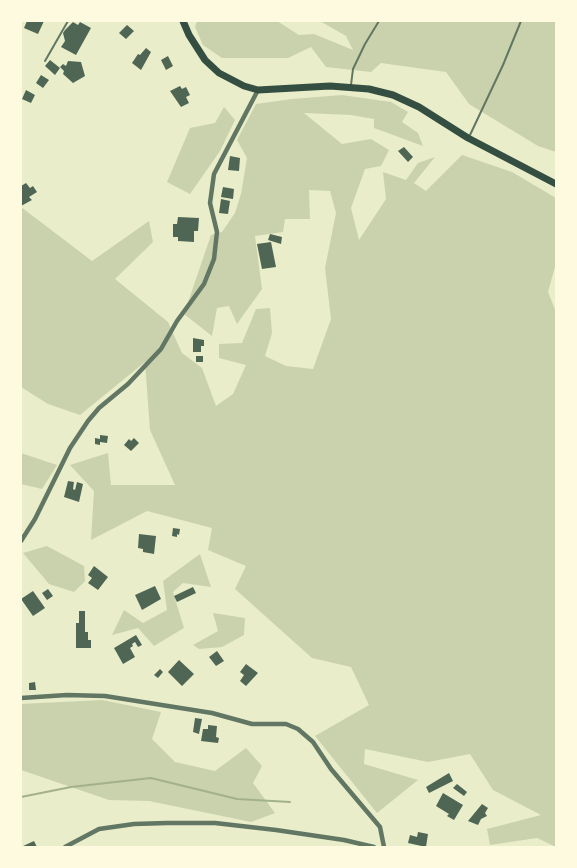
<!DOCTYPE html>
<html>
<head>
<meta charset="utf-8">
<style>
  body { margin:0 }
  #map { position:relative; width:577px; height:868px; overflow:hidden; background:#e9edc9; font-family:Roboto,sans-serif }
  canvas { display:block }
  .frame { position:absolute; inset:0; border:22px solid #fefae0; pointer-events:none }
</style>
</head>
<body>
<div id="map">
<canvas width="577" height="868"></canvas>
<div class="frame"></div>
</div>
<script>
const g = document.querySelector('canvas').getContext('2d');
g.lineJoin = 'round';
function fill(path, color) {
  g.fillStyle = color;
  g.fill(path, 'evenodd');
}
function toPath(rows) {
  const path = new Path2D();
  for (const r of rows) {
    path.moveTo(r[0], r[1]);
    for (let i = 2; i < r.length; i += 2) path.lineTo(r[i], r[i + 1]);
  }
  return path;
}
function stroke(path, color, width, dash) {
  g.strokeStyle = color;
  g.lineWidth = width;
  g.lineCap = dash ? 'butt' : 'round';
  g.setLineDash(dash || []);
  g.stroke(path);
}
const green = toPath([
  [197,21,277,21,299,35,314,34,353,50,346,36,320,21,556,21,556,152,538,146,469,104,446,72,381,63,371,72,326,67,311,47,288,58,222,58,203,45,195,27],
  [342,95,391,102,408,112,402,122,418,133,423,146,374,128,374,119,351,115,304,113,342,144,371,139,389,150,381,166,365,169,351,208,359,240,386,199,383,172,406,180,418,163,435,157,414,183,426,191,462,155,512,172,556,198,556,263,548,292,556,312,556,847,537,838,490,845,487,829,541,815,493,790,470,754,428,762,365,749,364,764,418,780,377,813,315,736,369,705,351,667,312,658,235,589,246,566,208,550,212,528,147,511,91,540,94,491,70,465,108,453,111,485,175,485,150,430,145,362,80,415,48,404,21,387,21,207,92,261,149,221,153,242,115,279,168,322,182,353,202,368,216,406,233,394,246,365,219,358,219,344,242,343,256,309,270,308,272,333,265,356,286,366,313,369,331,319,325,268,336,213,330,191,309,190,310,219,285,219,283,232,255,236,262,289,237,324,229,306,217,308,212,336,184,314,211,235,222,232,235,213,241,194,247,158,237,140,256,104,292,99],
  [224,107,235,120,220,151,190,194,167,182,190,128,215,123],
  [21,453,57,465,42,489,21,484],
  [47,546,84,566,85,581,74,592,49,584,23,553],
  [200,554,211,587,183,583,173,592,184,628,154,646,138,628,112,635,124,610,143,623,167,610,163,581],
  [213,613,245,618,244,635,222,647,199,649,193,645,218,631],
  [102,700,161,712,152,739,175,762,215,771,246,748,262,766,253,783,275,813,251,822,149,801,109,800,21,770,21,704]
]);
const stream = toPath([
  [21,797,71,787,151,778,237,799,290,802]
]);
const building = toPath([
  [27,21,44,21,38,34,24,28],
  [73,22,78,25,80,22,91,28,76,55,61,47,65,41,63,33,65,30],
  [127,25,134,31,126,39,119,33],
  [146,48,151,52,141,70,132,63,138,54,140,55],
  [168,56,173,66,166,70,161,60],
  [50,60,60,68,55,75,45,66],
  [68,61,81,62,85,76,73,83,63,74,64,71,60,67,63,64,66,66],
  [41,75,49,80,43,88,36,83],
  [180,86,182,89,186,87,190,95,186,97,189,103,181,107,170,91],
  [26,90,35,95,31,103,22,99],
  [404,147,413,157,408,162,398,151],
  [230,156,240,158,239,171,228,170],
  [26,183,30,188,33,186,37,192,29,197,32,200,21,206,21,186],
  [223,187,234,189,233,199,221,197],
  [221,199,230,201,228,214,219,213],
  [178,217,199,218,198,231,194,231,194,242,178,241,178,237,173,237,173,224,177,224],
  [270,234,282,237,281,244,268,240],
  [271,242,276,267,262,269,257,244],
  [193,338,204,340,204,346,201,346,201,352,193,352],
  [196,356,203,356,203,362,196,362],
  [100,435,108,436,107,443,100,442,100,445,95,444,95,438,100,439],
  [134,438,139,443,131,451,124,445,129,439,131,441],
  [68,481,74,482,73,489,75,490,77,482,83,484,79,502,64,497],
  [173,528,180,529,179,535,177,534,177,537,172,536],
  [139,534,156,536,154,554,143,552,143,549,138,548],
  [94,566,108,577,98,590,88,583,92,578,88,575],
  [155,586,161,599,142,610,135,595],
  [193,587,196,593,177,602,174,596],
  [48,589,53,596,47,600,42,593],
  [33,591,45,608,33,616,21,599],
  [79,611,85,611,85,632,88,632,88,640,91,640,91,648,76,648,76,623,79,623],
  [136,635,142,645,138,647,135,642,132,644,133,646,130,648,135,657,123,664,114,648],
  [217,651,224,661,216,666,209,657],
  [179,660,194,674,182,686,168,672],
  [246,664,258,673,246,686,240,681,244,675,240,672],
  [160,669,163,672,158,678,154,675],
  [35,682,36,690,29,690,29,683],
  [195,718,202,719,199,734,193,732],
  [208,725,217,726,216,737,219,738,218,743,201,741,203,729,208,729],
  [449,773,453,781,429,793,426,787],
  [457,784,467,792,464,796,453,788],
  [443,793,463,805,454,820,447,816,449,814,436,806],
  [482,804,488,808,485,813,487,816,481,819,478,825,468,821],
  [418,832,428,834,426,847,408,843,410,835,417,837],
  [34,841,37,847,21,847]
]);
const service = toPath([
  [45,61,68,21],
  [351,85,353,69,365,44,379,21],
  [470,135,503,65,521,21]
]);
const minor = toPath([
  [21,541,35,519,70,448,88,421,99,408,128,384,161,349,177,321,204,284,214,259,217,232,210,203,214,174,258,90],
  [21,698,67,695,105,696,212,713,252,724,286,724,298,729,313,742,331,769,380,827,384,847],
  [65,847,99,829,134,824,167,823,215,823,276,830,344,840,374,847]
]);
const primary = toPath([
  [183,21,189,35,205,60,219,73,244,86,258,90,330,86,369,89,393,95,419,107,468,138,556,184]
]);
fill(green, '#cad2ad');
stroke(stream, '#a3b18a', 2);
fill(building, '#4f6655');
stroke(service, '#617663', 2);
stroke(minor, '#617663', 4.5);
stroke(primary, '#344e41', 7);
</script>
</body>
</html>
